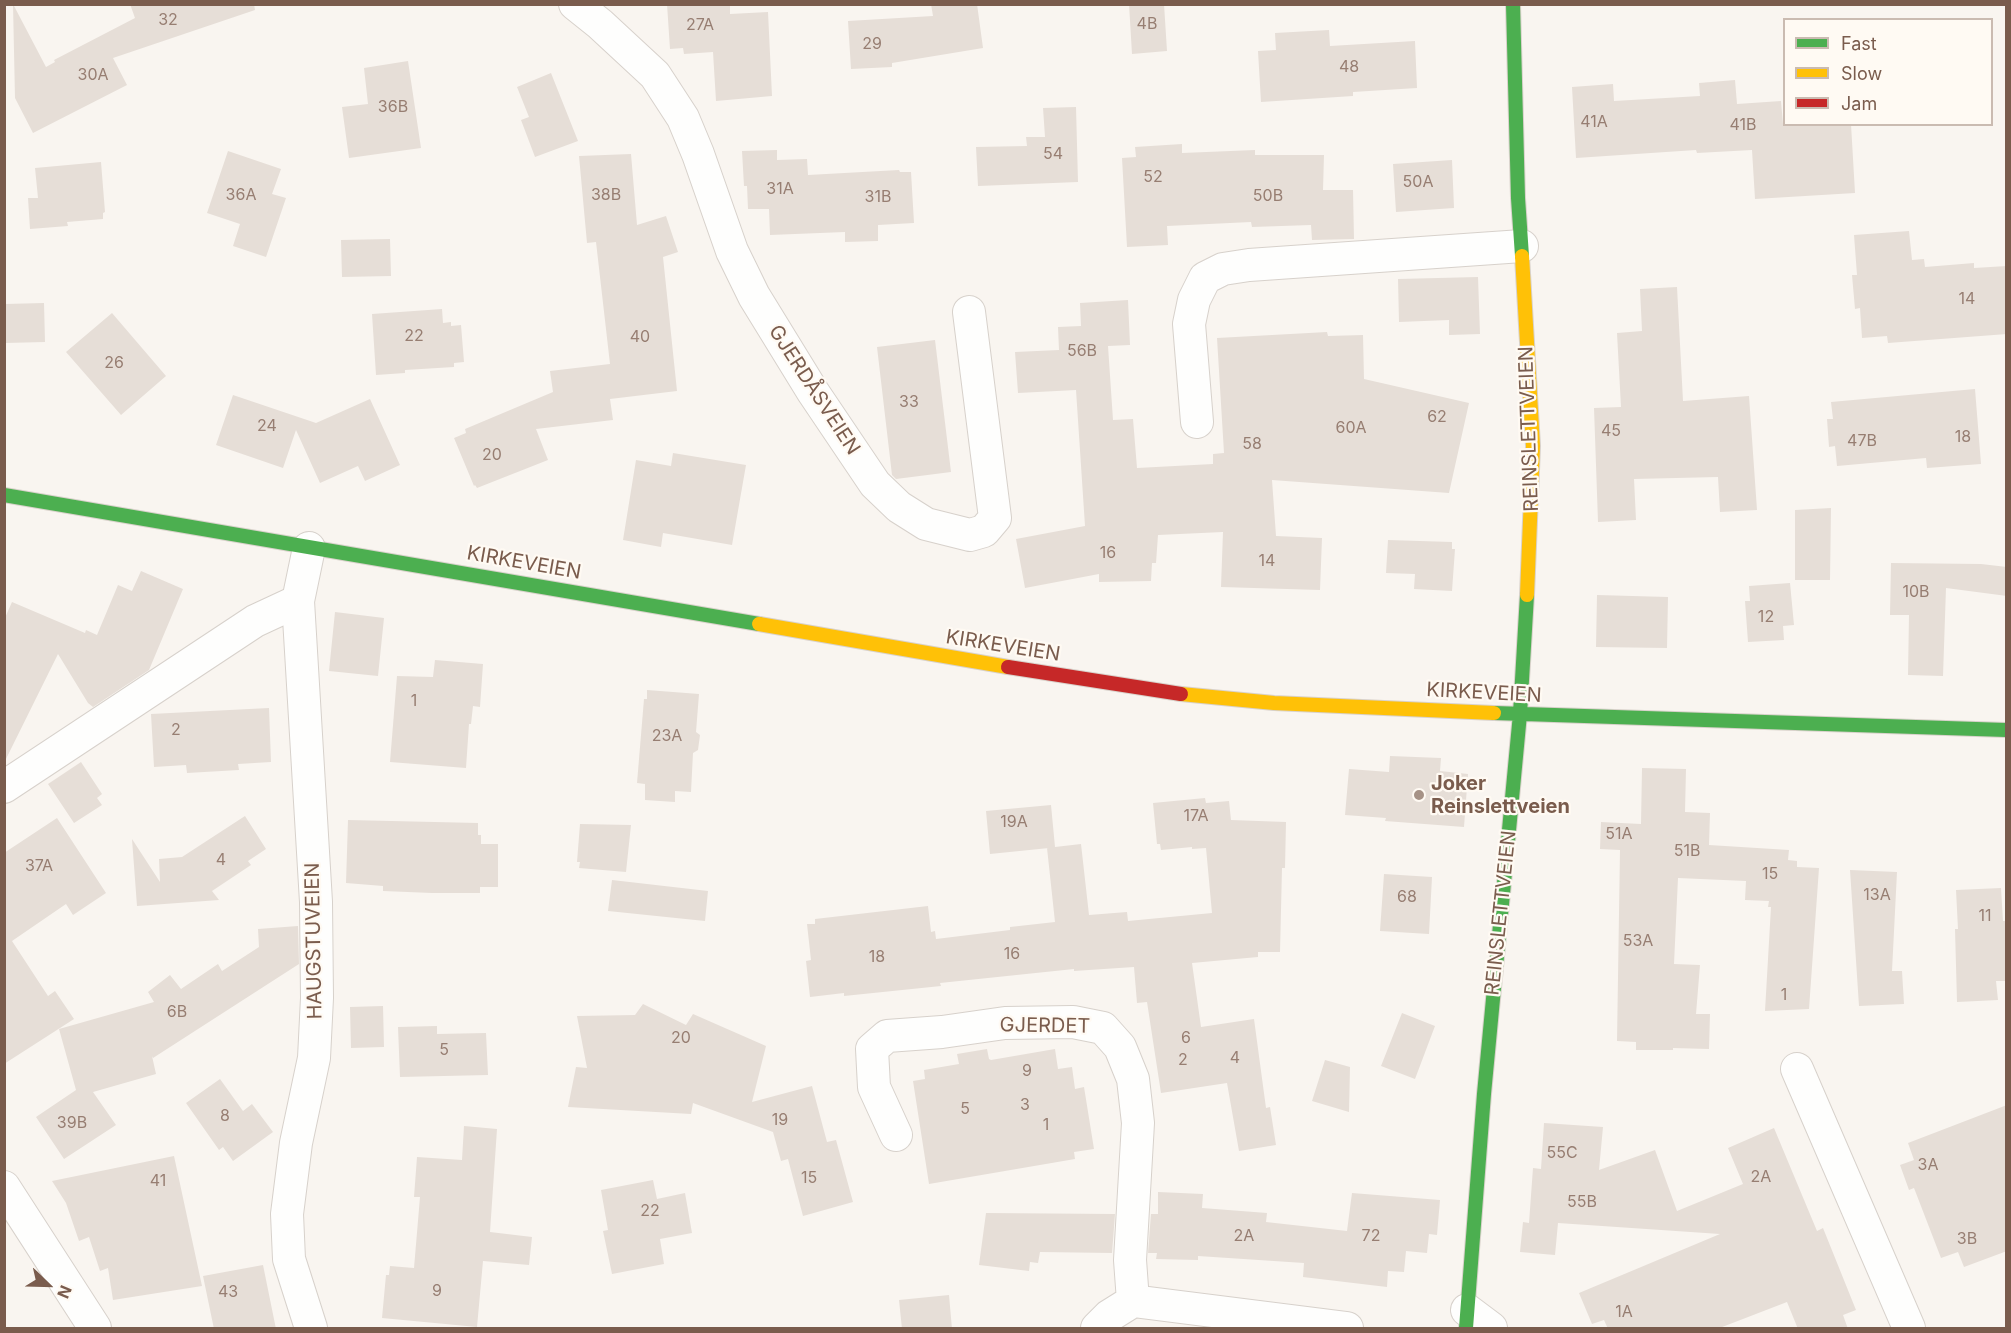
<!DOCTYPE html>
<html>
<head>
<meta charset="utf-8">
<style>
  body { margin:0 }
  #map { position:relative; width:2011px; height:1333px; overflow:hidden; background:#f9f5f0; font-family:Inter,sans-serif }
  canvas { display:block }
  .frame { position:absolute; inset:0; border:6px solid #7a5c4d; pointer-events:none }
  .legend { position:absolute; left:1783px; top:18px; width:210px; height:108px; box-sizing:border-box; background:#fffaf3; border:2px solid #cabbb1; margin:0; padding:8px 10px; list-style:none; font-size:18px; color:#7a5c4d }
  .legend li { display:flex; align-items:center; gap:12px; height:30px }
  .legend b { width:30px; border:2px solid #cabbb1 }
  .north { position:absolute; left:18px; top:1255px; width:60px; height:60px; -webkit-text-stroke:4px #fffaf3; paint-order:stroke; rotate:113deg; font-size:16px; font-weight:700; line-height:24px; text-align:center; color:#7a5c4d }
  .north::after { content:''; display:block; margin:auto; width:21px; height:27px; background:#7a5c4d; clip-path:polygon(50% 0,100% 100%,50% 72%,0 100%) }
</style>
</head>
<body>
<div id="map">
<canvas width="2011" height="1333"></canvas>
<div class="frame"></div>
<ul class="legend">
<li><b style="height:8px;background:#4caf50"></b>Fast</li>
<li><b style="height:8px;background:#ffc107"></b>Slow</li>
<li><b style="height:8px;background:#c62828"></b>Jam</li>
</ul>
<div class="north">N</div>
</div>
<script>
const g = document.querySelector('canvas').getContext('2d');
g.lineJoin = 'round';
function fill(path, color) {
  g.fillStyle = color;
  g.fill(path, 'evenodd');
}
function toPath(rows) {
  const path = new Path2D();
  for (const r of rows) {
    path.moveTo(r[0], r[1]);
    for (let i = 2; i < r.length; i += 2) path.lineTo(r[i], r[i + 1]);
  }
  return path;
}
function stroke(path, color, width, dash) {
  g.strokeStyle = color;
  g.lineWidth = width;
  g.lineCap = dash ? 'butt' : 'round';
  g.setLineDash(dash || []);
  g.stroke(path);
}
function drawText(font, color, halo, rows, align = 'center') {
  g.font = font + ' Inter,sans-serif';
  g.lineWidth = 4.5;
  g.setLineDash([]);
  g.textBaseline = 'middle';
  g.strokeStyle = halo;
  g.fillStyle = color;
  for (const [text, x, y, turn = 0] of rows) {
    g.save();
    g.translate(x, y);
    g.rotate((+turn || 0) * Math.PI / 180);
    g.textAlign = isNaN(turn) ? turn : align;
    if (halo) g.strokeText(text, 0, 0);
    g.fillText(text, 0, 0);
    g.restore();
  }
}
const building = toPath([
  [13,4,46,67,55,62,54,60,135,18,130,4,254,4,255,10,113,58,127,85,33,133,15,98],
  [667,4,730,4,730,14,768,12,772,96,716,101,713,52,684,54,683,48,670,49],
  [931,4,977,4,983,48,892,63,892,67,851,69,848,21,933,16],
  [1129,4,1164,4,1167,51,1132,54],
  [1329,30,1330,46,1415,41,1417,88,1353,92,1353,96,1261,102,1258,51,1276,50,1275,33],
  [408,61,421,148,349,158,342,107,368,104,364,68],
  [551,73,578,141,535,157,521,120,529,117,517,87],
  [1735,80,1737,104,1781,101,1783,124,1851,124,1855,193,1755,199,1752,150,1697,153,1696,150,1576,158,1572,87,1613,84,1614,101,1700,96,1699,83],
  [1076,107,1078,182,978,186,976,147,1027,146,1026,137,1045,137,1043,108],
  [1182,144,1182,153,1255,150,1255,155,1324,155,1323,190,1353,190,1354,239,1312,240,1311,225,1252,227,1251,222,1167,226,1168,245,1127,247,1122,158,1136,157,1135,147],
  [777,150,777,160,807,159,808,175,899,170,900,172,911,172,914,223,878,225,878,241,845,242,845,232,770,235,769,209,748,209,747,186,744,186,742,151],
  [228,151,281,169,272,194,286,198,266,257,233,246,240,224,207,213],
  [631,154,637,225,666,216,678,252,663,257,677,391,610,399,613,420,536,429,548,460,477,488,475,485,474,486,454,438,466,433,465,429,553,392,550,371,610,364,596,242,587,243,579,156],
  [1452,160,1454,208,1396,212,1393,164],
  [101,162,105,212,103,213,103,219,67,222,68,226,30,229,28,198,38,198,35,168],
  [1909,231,1912,260,1924,259,1925,267,1974,263,1974,268,2007,266,2007,334,1888,343,1887,336,1862,338,1860,308,1855,309,1852,275,1857,275,1854,235],
  [390,239,391,276,342,277,341,240],
  [1478,277,1480,334,1449,335,1449,320,1399,322,1398,279],
  [1677,287,1683,401,1749,396,1757,510,1720,512,1718,477,1634,479,1636,520,1598,522,1594,408,1621,407,1617,333,1642,331,1640,289],
  [1128,300,1130,345,1108,346,1113,420,1133,419,1137,468,1213,464,1213,454,1224,453,1217,338,1327,332,1328,336,1363,335,1364,379,1469,403,1449,493,1272,480,1276,536,1322,538,1320,590,1221,587,1223,532,1158,535,1156,563,1152,563,1151,581,1099,582,1099,574,1025,588,1016,539,1085,526,1076,390,1018,393,1015,352,1059,350,1058,327,1081,326,1080,303],
  [44,303,45,342,5,343,5,304],
  [442,309,443,323,451,322,451,326,461,325,464,362,454,363,454,367,405,370,405,373,376,375,372,314],
  [112,313,166,376,121,415,66,352],
  [935,340,951,472,896,479,892,475,877,347],
  [1975,389,1981,464,1927,468,1926,458,1837,466,1835,446,1829,447,1827,419,1833,419,1831,402],
  [233,395,316,423,370,399,400,465,365,481,358,466,320,483,296,430,283,468,216,445],
  [673,453,746,465,732,545,663,533,661,547,623,540,636,460,671,466],
  [1831,508,1830,580,1795,580,1795,510],
  [1388,540,1452,542,1452,549,1455,549,1452,591,1414,589,1415,574,1386,573],
  [1891,563,1981,564,2007,567,2007,596,1946,588,1943,676,1908,675,1909,615,1890,615],
  [141,571,183,589,149,670,93,707,88,703,58,654,4,763,4,620,12,602,85,633,86,630,97,635,118,585,132,591],
  [1790,583,1794,625,1783,626,1784,640,1748,642,1745,601,1750,601,1749,586],
  [1597,595,1668,597,1667,648,1596,647],
  [335,612,384,618,378,676,329,671],
  [435,660,483,664,480,707,473,706,471,724,469,724,466,768,390,762,397,676,433,677],
  [647,690,699,694,696,732,700,735,698,750,693,753,691,792,675,791,675,802,645,800,645,784,637,783,644,699,647,699],
  [269,708,271,762,238,764,239,770,187,773,186,765,154,767,151,714],
  [1390,756,1441,758,1440,771,1468,774,1464,827,1385,821,1386,818,1345,815,1349,769,1389,772],
  [81,762,102,794,97,798,102,805,74,823,48,784],
  [1642,768,1686,769,1685,812,1710,813,1709,845,1789,850,1788,860,1797,861,1797,867,1819,868,1809,1009,1765,1011,1771,907,1768,907,1769,901,1745,900,1746,881,1678,878,1674,964,1700,965,1696,1014,1710,1014,1709,1049,1673,1048,1673,1050,1636,1050,1636,1042,1617,1041,1620,850,1600,849,1601,822,1641,824],
  [1205,798,1206,803,1229,801,1231,820,1286,822,1285,868,1282,868,1280,952,1258,952,1258,957,1192,963,1201,1027,1254,1019,1266,1108,1270,1107,1276,1145,1239,1151,1227,1083,1161,1093,1147,1002,1137,1003,1134,967,1074,971,1074,969,940,983,941,986,844,996,844,993,810,997,806,961,811,960,807,924,815,924,815,919,928,906,931,932,935,931,936,939,1010,930,1010,927,1055,922,1047,848,1049,848,990,854,986,811,1051,805,1055,847,1081,844,1089,915,1127,912,1128,921,1212,913,1206,848,1192,849,1192,847,1161,850,1160,844,1157,844,1153,803],
  [245,816,266,849,248,861,251,865,212,891,219,900,137,906,132,839,160,882,159,859,182,857],
  [57,818,106,893,73,915,66,904,12,941,48,996,55,991,74,1019,4,1064,4,853],
  [348,820,478,823,478,835,481,835,481,844,498,844,498,887,480,887,480,893,432,893,383,891,383,886,346,883],
  [580,824,631,825,626,872,579,868,580,862,577,862],
  [1850,870,1897,872,1892,971,1902,971,1904,1004,1859,1006],
  [1384,874,1432,877,1429,934,1380,931],
  [612,880,708,891,705,921,608,911],
  [2001,888,2003,921,2006,921,2006,981,1996,981,1998,1000,1957,1002,1955,929,1958,929,1956,890],
  [298,926,299,964,153,1058,152,1056,156,1074,93,1092,116,1125,64,1159,36,1117,76,1090,59,1029,154,1002,148,992,170,975,181,989,218,964,222,971,259,947,258,929],
  [643,1004,686,1025,693,1014,766,1046,752,1102,812,1086,827,1142,836,1140,853,1202,803,1216,788,1159,781,1161,773,1132,693,1103,691,1114,568,1107,576,1067,587,1068,577,1016,635,1015],
  [383,1006,384,1047,351,1048,350,1007],
  [1402,1013,1435,1026,1415,1079,1381,1066],
  [437,1026,437,1034,486,1033,488,1075,400,1077,398,1027],
  [987,1049,989,1059,991,1060,1055,1049,1058,1069,1072,1067,1075,1089,1084,1087,1094,1149,1074,1152,1075,1159,929,1184,913,1081,925,1079,924,1070,959,1064,957,1054],
  [1325,1060,1350,1067,1349,1112,1312,1101],
  [220,1079,243,1111,252,1104,273,1132,233,1161,223,1147,219,1150,186,1103],
  [2007,1105,2007,1251,1964,1267,1958,1252,1941,1258,1914,1188,1909,1190,1900,1165,1914,1160,1908,1143],
  [1544,1123,1603,1127,1599,1170,1655,1150,1677,1211,1743,1184,1728,1148,1774,1128,1817,1231,1823,1228,1856,1310,1843,1315,1848,1329,1798,1329,1787,1302,1717,1329,1608,1329,1604,1320,1592,1324,1579,1293,1720,1234,1558,1223,1555,1255,1520,1252,1523,1222,1529,1223,1533,1168,1541,1169],
  [464,1126,497,1129,490,1232,532,1237,529,1265,483,1261,477,1327,382,1318,386,1275,389,1275,390,1266,414,1268,420,1197,414,1197,417,1157,462,1160],
  [174,1156,202,1286,113,1300,108,1268,100,1271,89,1237,79,1241,66,1203,52,1181],
  [653,1180,657,1199,685,1193,692,1233,660,1239,664,1264,612,1274,603,1231,608,1230,601,1190],
  [1158,1192,1203,1194,1202,1208,1267,1213,1266,1222,1347,1231,1352,1193,1440,1200,1437,1235,1429,1234,1427,1253,1406,1251,1404,1272,1388,1271,1387,1287,1303,1277,1304,1263,1198,1256,1198,1260,1156,1259,1157,1253,1148,1253,1151,1214,1158,1214],
  [986,1213,1115,1214,1112,1253,1040,1252,1038,1263,1030,1262,1029,1271,979,1265],
  [263,1265,276,1329,214,1329,203,1276],
  [949,1295,952,1329,902,1329,899,1300]
]);
const street = toPath([
  [575,4,600,24,655,75,683,118,698,154,732,251,754,296,813,392,875,484,899,507,926,524,970,535,984,531,995,518,969,312],
  [1197,422,1189,324,1194,300,1205,278,1223,269,1249,265,1522,246],
  [309,548,298,601,316,902,317,998,314,1058,296,1143,287,1214,289,1259,311,1328],
  [4,787,255,621,298,601],
  [1797,1069,1909,1328],
  [896,1135,874,1087,872,1049,887,1036,942,1032,1005,1023,1073,1022,1103,1028,1120,1047,1133,1079,1138,1123,1130,1260,1133,1301],
  [4,1187,95,1328],
  [1467,1310,1491,1328],
  [1097,1328,1109,1316,1133,1301,1347,1328]
]);
const fast = toPath([
  [1513,4,1518,198,1522,256],
  [4,495,759,624],
  [1494,713,2006,730],
  [1466,1328,1484,1094,1520,714,1527,595]
]);
const slow = toPath([
  [1522,256,1533,446,1527,595],
  [759,624,1008,667],
  [1181,694,1274,703,1494,713]
]);
const jam = toPath([
  [1008,667,1181,694]
]);
const markers = [
  [1419,795,6,"#a69286"]
];
const numberNames = [
  ["32",168,20],
  ["4B",1147,24],
  ["27A",700,25],
  ["29",872,44],
  ["48",1349,67],
  ["30A",93,75],
  ["36B",393,107],
  ["41A",1594,122],
  ["41B",1743,125],
  ["54",1053,154],
  ["52",1153,177],
  ["50A",1418,182],
  ["31A",780,189],
  ["36A",241,195],
  ["38B",606,195],
  ["50B",1268,196],
  ["31B",878,197],
  ["14",1967,299],
  ["22",414,336],
  ["40",640,337],
  ["56B",1082,351],
  ["26",114,363],
  ["33",909,402],
  ["62",1437,417],
  ["24",267,426],
  ["60A",1351,428],
  ["45",1611,431],
  ["18",1963,437],
  ["47B",1862,441],
  ["58",1252,444],
  ["20",492,455],
  ["16",1108,553],
  ["14",1267,561],
  ["10B",1916,592],
  ["12",1766,617],
  ["1",414,701],
  ["2",176,730],
  ["23A",667,736],
  ["17A",1196,816],
  ["19A",1014,822],
  ["51A",1619,834],
  ["51B",1687,851],
  ["4",221,860],
  ["37A",39,866],
  ["15",1770,874],
  ["13A",1877,895],
  ["68",1407,897],
  ["11",1985,916],
  ["53A",1638,941],
  ["16",1012,954],
  ["18",877,957],
  ["1",1784,995],
  ["6B",177,1012],
  ["20",681,1038],
  ["6",1186,1038],
  ["5",444,1050],
  ["4",1235,1058],
  ["2",1183,1060],
  ["9",1027,1071],
  ["3",1025,1105],
  ["5",965,1109],
  ["8",225,1116],
  ["19",780,1120],
  ["39B",72,1123],
  ["1",1046,1125],
  ["55C",1562,1153],
  ["3A",1928,1165],
  ["2A",1761,1177],
  ["15",809,1178],
  ["41",158,1181],
  ["55B",1582,1202],
  ["22",650,1211],
  ["2A",1244,1236],
  ["72",1371,1236],
  ["3B",1967,1239],
  ["9",437,1291],
  ["43",228,1292],
  ["1A",1624,1312]
];
const streetNames = [
  ["GJERDÅSVEIEN",814,390,57],
  ["REINSLETTVEIEN",1529,429,-92],
  ["KIRKEVEIEN",524,563,10],
  ["KIRKEVEIEN",1003,646,9],
  ["KIRKEVEIEN",1484,693,3],
  ["REINSLETTVEIEN",1501,913,-84],
  ["HAUGSTUVEIEN",314,941,-91],
  ["GJERDET",1045,1026,1]
];
const poiNames = [
  ["Joker",1431,784],
  ["Reinslettveien",1431,807]
];
fill(building, '#e6ded7');
stroke(street, '#d7d1cb', 34);
stroke(fast, '#d9d2cb', 16);
stroke(slow, '#d9d2cb', 16);
stroke(jam, '#d9d2cb', 16);
stroke(street, '#fefefd', 32);
stroke(fast, '#4caf50', 14);
stroke(slow, '#ffc107', 14);
stroke(jam, '#c62828', 14);
for (const [x, y, r, color] of markers) {
  const dot = new Path2D();
  dot.arc(x, y, r, 0, 2 * Math.PI);
  g.fillStyle = color;
  g.fill(dot);
  stroke(dot, '#fffaf3', 2);
}
drawText('16px', '#977e72', null, numberNames);
drawText('20px', '#7a5c4d', '#fffaf3', streetNames);
drawText('bold 20px', '#7a5c4d', '#fffaf3', poiNames, 'left');
</script>
</body>
</html>
